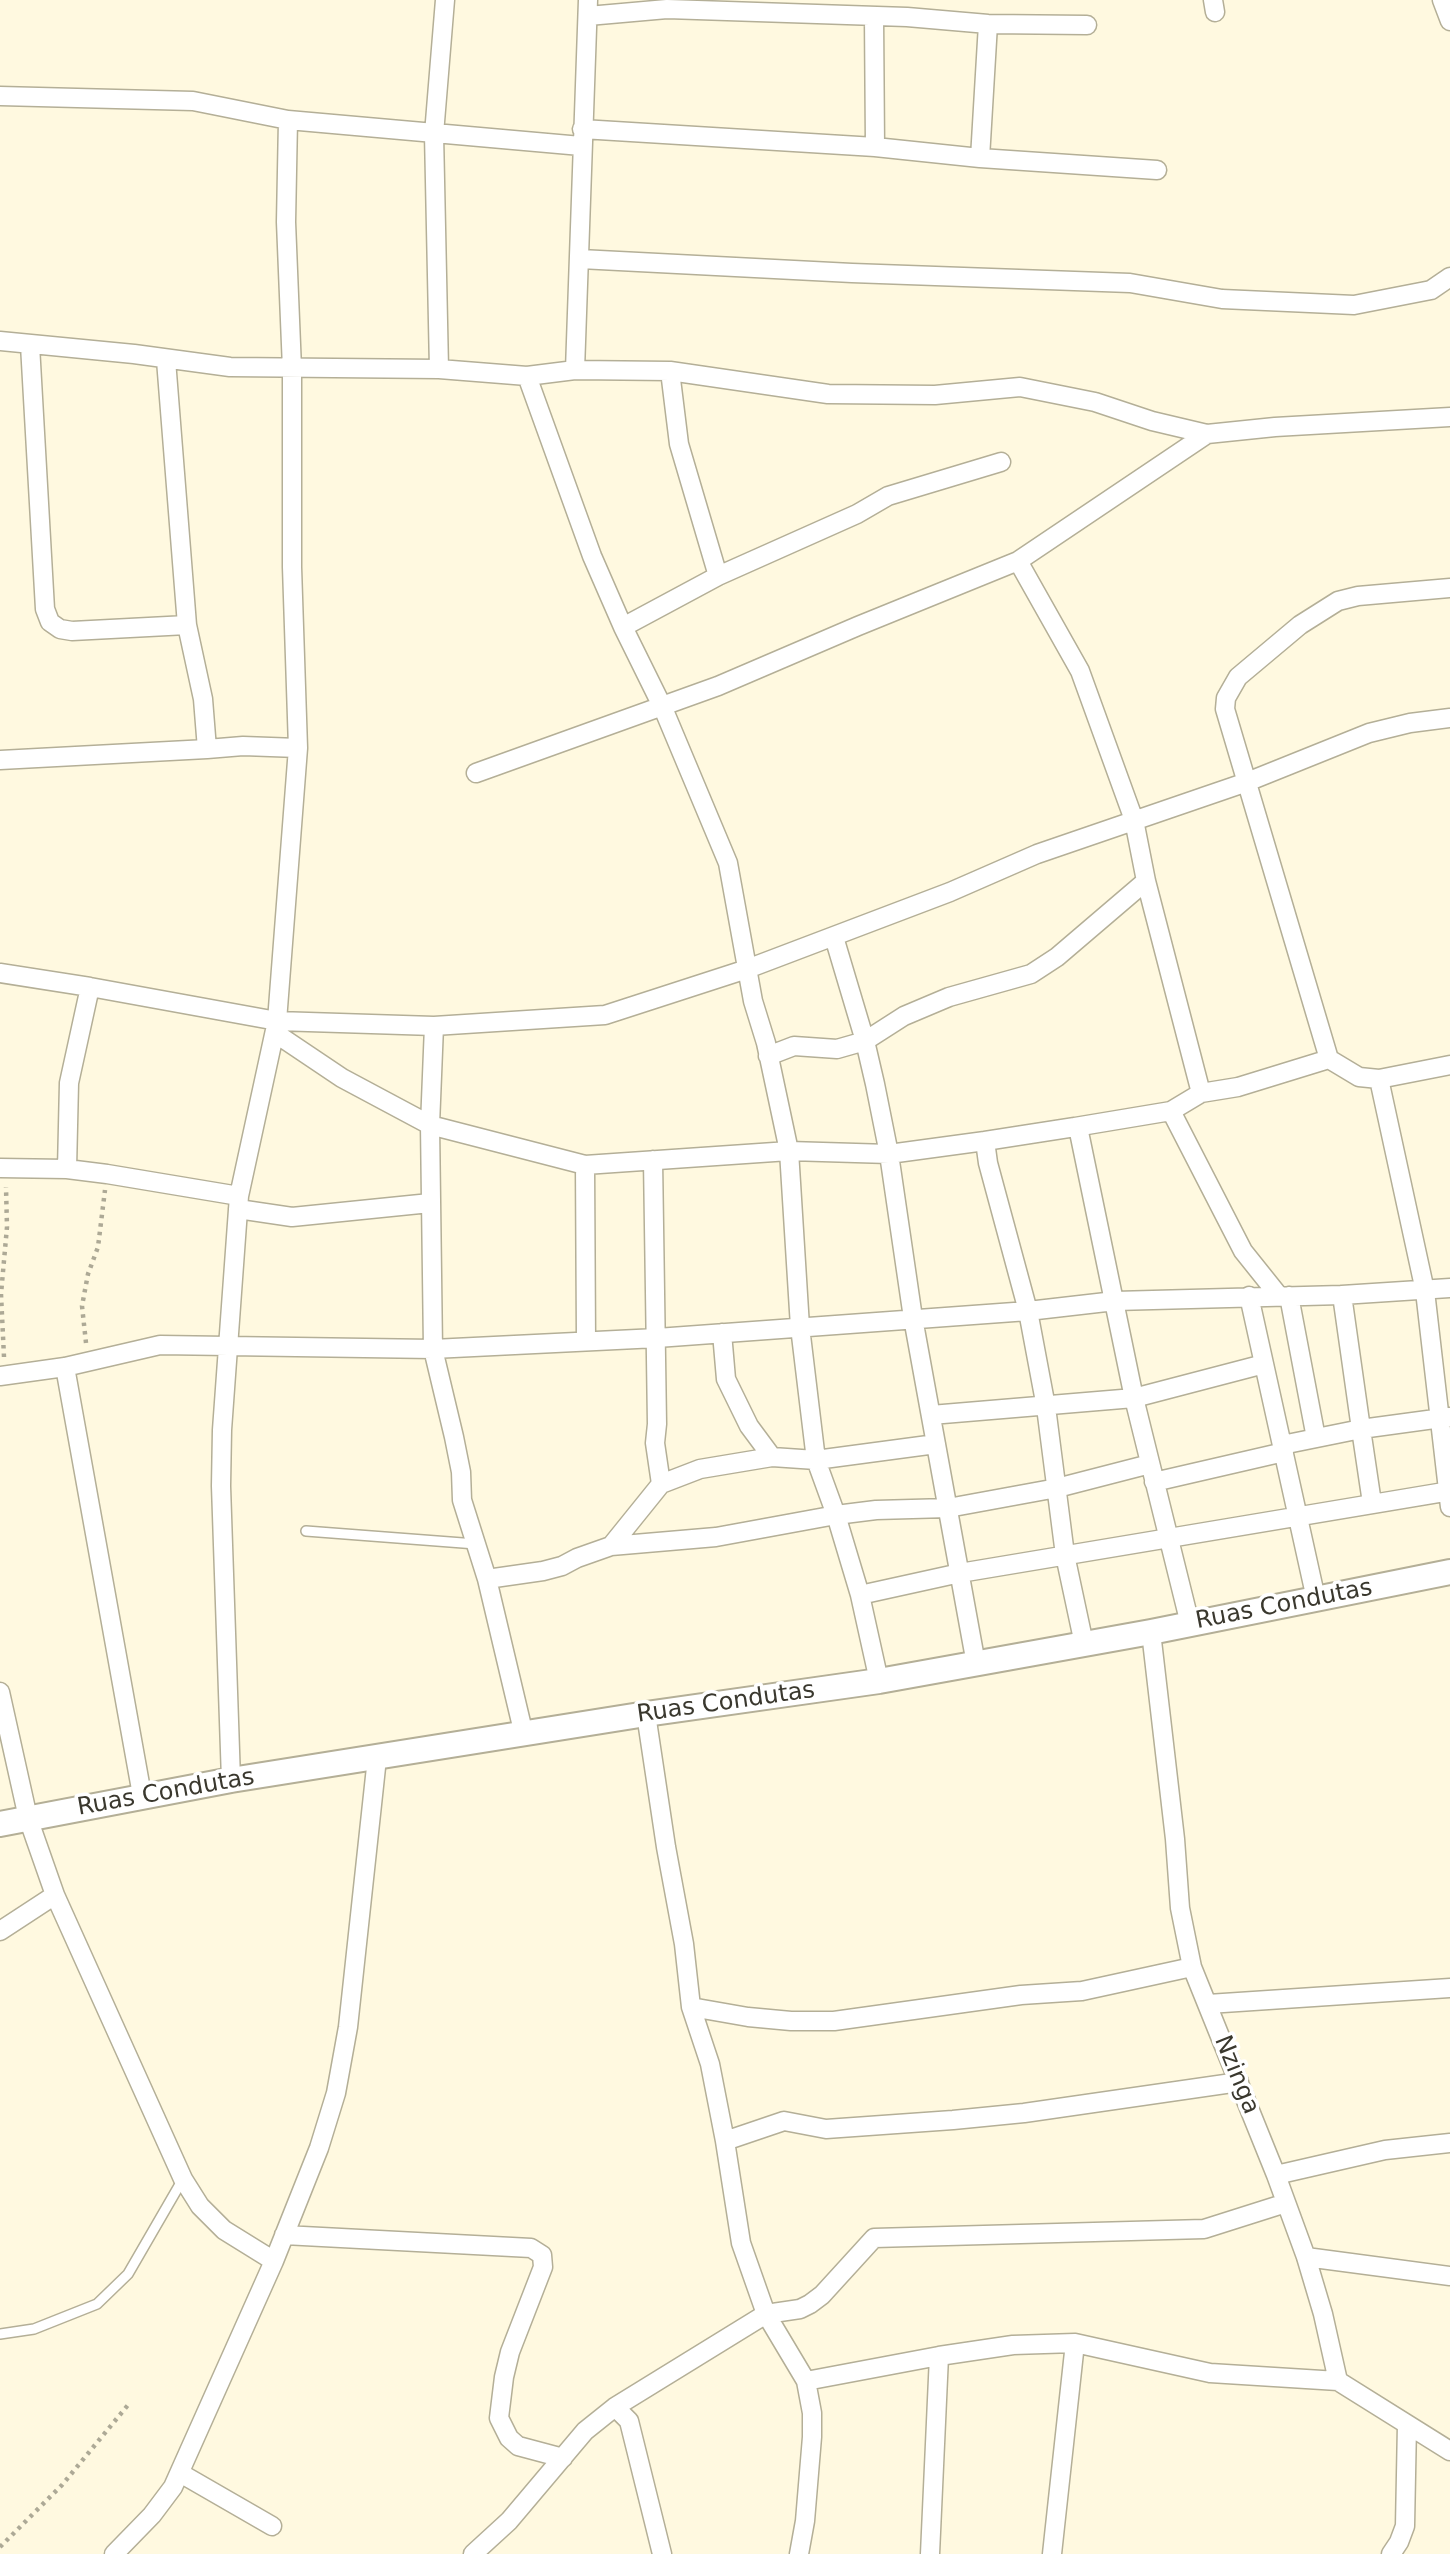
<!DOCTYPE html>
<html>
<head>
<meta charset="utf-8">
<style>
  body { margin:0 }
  canvas { display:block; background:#fff9e0 }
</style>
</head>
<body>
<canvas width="1450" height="2554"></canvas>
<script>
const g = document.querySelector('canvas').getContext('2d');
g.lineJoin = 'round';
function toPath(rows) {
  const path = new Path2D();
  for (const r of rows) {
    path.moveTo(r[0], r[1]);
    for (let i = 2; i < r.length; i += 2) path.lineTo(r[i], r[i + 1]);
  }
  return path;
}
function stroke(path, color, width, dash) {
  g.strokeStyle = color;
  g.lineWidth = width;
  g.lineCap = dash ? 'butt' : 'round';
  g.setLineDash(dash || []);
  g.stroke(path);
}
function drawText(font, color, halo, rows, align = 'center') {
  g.font = font + ' "DejaVu Sans",sans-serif';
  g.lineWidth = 7;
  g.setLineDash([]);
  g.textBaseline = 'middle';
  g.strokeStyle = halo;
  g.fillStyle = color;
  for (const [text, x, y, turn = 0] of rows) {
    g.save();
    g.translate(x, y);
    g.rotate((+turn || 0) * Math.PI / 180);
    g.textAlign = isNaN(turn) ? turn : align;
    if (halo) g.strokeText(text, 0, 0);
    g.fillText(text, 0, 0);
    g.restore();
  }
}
const path = toPath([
  [86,1343,82,1306,88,1274,98,1247,105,1190],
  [4,1357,1,1294,7,1227,6,1187],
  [0,2547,62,2485,128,2405]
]);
const lane = toPath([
  [306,1531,476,1544],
  [0,2334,34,2329,97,2304,128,2274,183,2179]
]);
const street = toPath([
  [1213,0,1215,12],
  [1442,0,1450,21],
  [588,16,667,9,907,17,988,24,1087,25],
  [874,17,875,147],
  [0,96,193,101,288,120,286,222,292,369,292,567,298,748,277,1021,239,1196,222,1430,221,1486,231,1780],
  [288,120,581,146],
  [582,129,875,147,980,158,1157,170],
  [980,158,988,24],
  [580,259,852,273,1130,283,1222,299,1354,305,1431,290,1450,277],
  [0,341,134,354,230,367,439,369,527,376,575,370,670,371,828,394,935,395,1020,387,1095,402,1152,421,1207,434,1275,427,1450,417],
  [30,345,45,609,50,622,60,629,72,631,187,625],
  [166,360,187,625,203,699,207,749,243,746,298,748],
  [439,369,434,134,445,0],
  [575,370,588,0],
  [670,371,679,444,718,576],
  [527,376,592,556,623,627,663,708,728,863,753,1001,766,1043,789,1151,800,1327,816,1460,936,1444],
  [1018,561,1080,671,1134,820,1146,881,1201,1093,1238,1087,1329,1059,1359,1077,1379,1079,1450,1065],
  [623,627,718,576,857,514,888,496,1001,462],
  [0,760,207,749],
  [476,773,718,686,858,626,1018,561,1207,434],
  [834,937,865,1041,875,1084,889,1154,913,1318,976,1664],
  [0,973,90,987,277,1021,434,1026,605,1015,747,969,950,892,1037,854,1247,782,1369,733,1410,723,1450,718],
  [434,1026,430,1125,585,1165,789,1151,889,1154,985,1141,988,1163,1028,1311,1046,1407,1065,1555,1084,1644],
  [275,1033,342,1078,430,1125,433,1349,454,1437,461,1472,462,1500,487,1579,524,1735],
  [768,1056,794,1046,837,1049,865,1041,904,1016,949,997,1031,974,1057,957,1146,881],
  [1329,1059,1225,709,1226,698,1238,677,1300,625,1338,601,1358,596,1450,588],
  [1379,1079,1425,1291,1450,1507],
  [1171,1111,1243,1251,1279,1296],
  [985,1141,1075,1127],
  [653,1160,657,1424,655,1443,661,1484],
  [585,1165,586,1341],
  [0,1168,67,1169,107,1174,239,1196],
  [67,1169,69,1083,90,987],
  [238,1209,292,1217,430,1203],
  [1249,1296,1316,1599],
  [1289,1296,1316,1438],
  [722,1333,726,1379,749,1426,772,1457,816,1460,836,1515,876,1510,948,1508,1057,1488,1150,1464],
  [65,1367,142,1795],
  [0,1376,65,1367,160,1345,433,1349,657,1338,1028,1311,1115,1301,1342,1295,1450,1288],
  [931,1415,1134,1398,1264,1364],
  [1282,1445,1361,1429,1342,1295],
  [1154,1482,1284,1452],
  [1372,1503,1361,1429,1450,1417],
  [611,1546,661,1484,700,1469,772,1457],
  [487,1579,543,1571,562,1566,577,1558,611,1546,716,1537,836,1515,860,1595,879,1681],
  [860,1595,960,1573,1450,1491],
  [1190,1624,1134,1398,1079,1132,1075,1127,1171,1111,1201,1093],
  [1151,1632,1175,1839,1180,1908,1192,1967,1276,2175,1306,2257,1323,2314,1338,2381,1450,2451],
  [0,1692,28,1818,55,1895,183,2179,200,2206,224,2230,274,2261],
  [646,1714,666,1847,684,1944,691,2007,710,2064,725,2141,741,2243,766,2314,806,2381,939,2356,1013,2345,1075,2343,1210,2373,1338,2381],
  [0,1931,55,1895],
  [1208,2004,1450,1988],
  [691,2007,748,2017,791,2021,834,2021,1021,1995,1082,1991,1192,1967],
  [725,2141,784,2121,826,2129,953,2120,1024,2113,1239,2082],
  [1276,2175,1385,2150,1450,2143],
  [284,2235,531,2248,542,2255,543,2267,510,2352,504,2377,499,2418,509,2438,518,2446,563,2458],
  [1306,2257,1450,2276],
  [615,2407,629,2421,662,2554],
  [180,2473,272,2526],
  [114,2554,152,2515,173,2487,274,2261,319,2148,336,2093,348,2027,377,1758],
  [473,2554,509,2521,585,2431,615,2407,766,2314,800,2309,810,2304,822,2295,874,2238,1204,2229,1286,2203],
  [799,2554,805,2521,812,2437,812,2413,806,2381],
  [930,2554,939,2356],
  [1052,2554,1075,2343],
  [1391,2554,1399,2542,1405,2526,1407,2424]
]);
const secondary = toPath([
  [0,1824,231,1780,646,1714,879,1681,1151,1632,1450,1572]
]);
const streetNames = [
  ["Ruas Condutas",1284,1605,-11],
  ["Ruas Condutas",726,1703,-8],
  ["Ruas Condutas",166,1793,-10],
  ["Nzinga",1236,2075,68]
];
stroke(lane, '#b4af97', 12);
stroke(street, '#b4af97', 21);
stroke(secondary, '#b4af97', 28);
stroke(path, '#ada996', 4.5, [3.5, 5]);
stroke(lane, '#fff', 9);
stroke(street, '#fff', 18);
stroke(secondary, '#fff', 24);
drawText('24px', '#3a382e', '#fff', streetNames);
</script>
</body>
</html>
